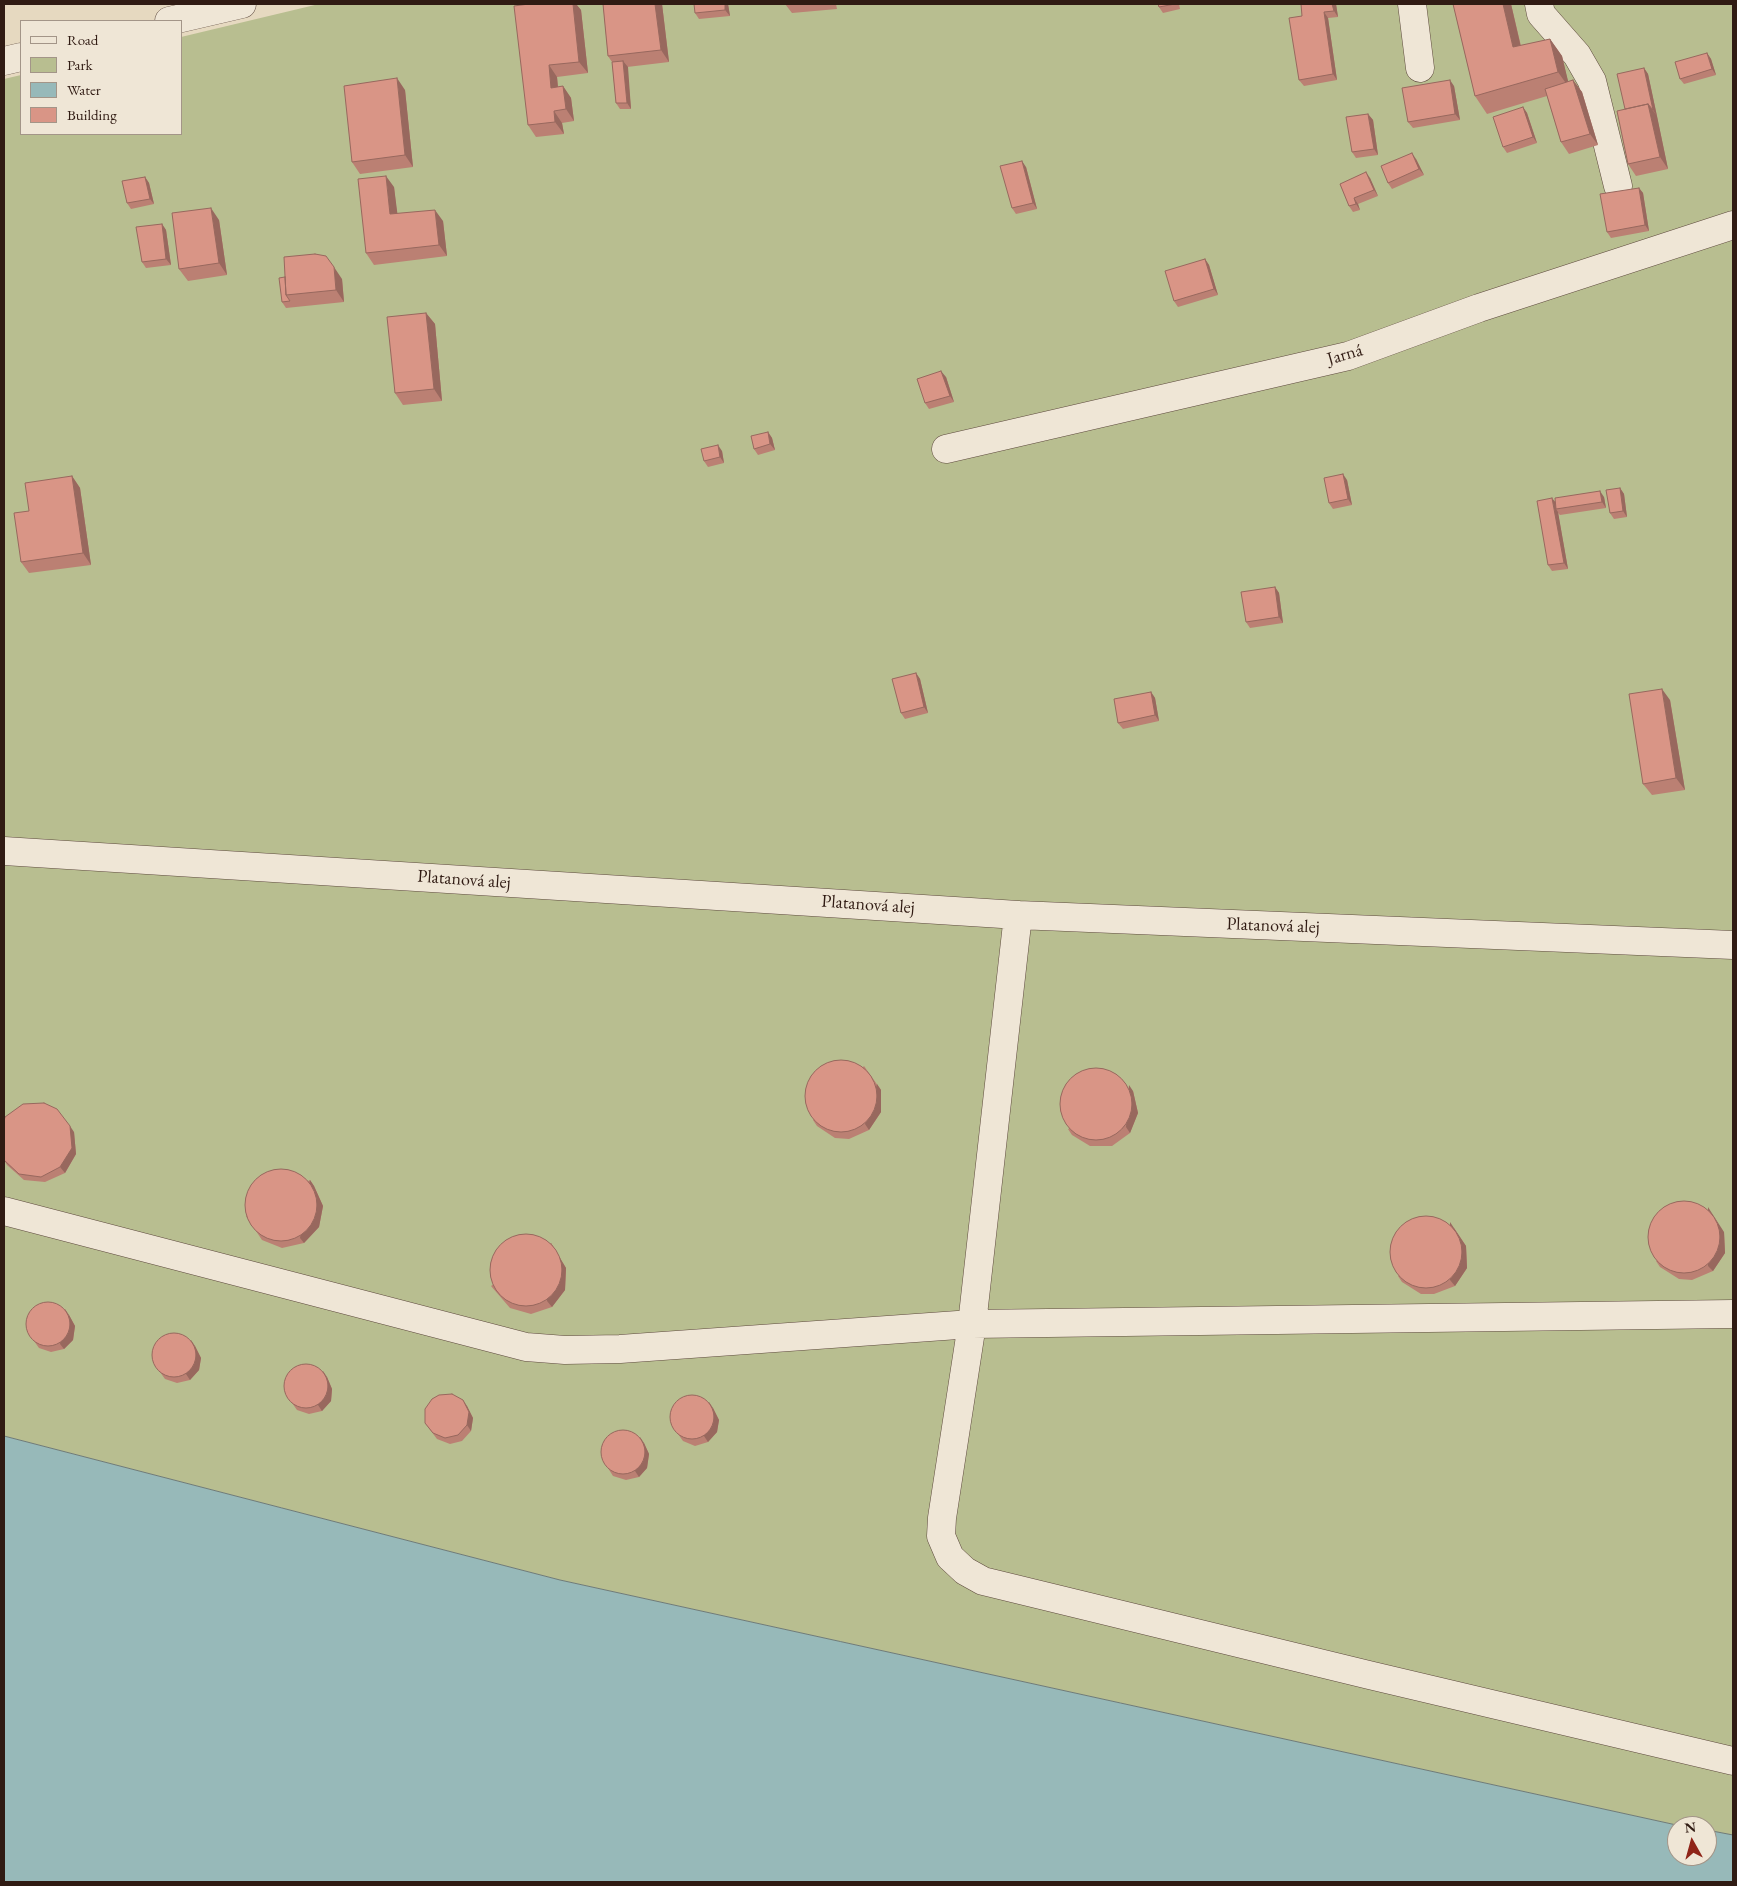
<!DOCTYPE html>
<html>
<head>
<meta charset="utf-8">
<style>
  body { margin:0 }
  #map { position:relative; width:1737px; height:1886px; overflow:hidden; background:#e6d9c0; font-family:"EB Garamond",serif }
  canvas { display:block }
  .frame { position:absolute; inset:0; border:5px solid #301b13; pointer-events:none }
  .legend { position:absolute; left:20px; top:20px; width:162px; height:115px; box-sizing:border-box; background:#efe6d6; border:1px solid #a39588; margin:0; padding:6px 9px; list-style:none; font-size:15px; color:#301b13 }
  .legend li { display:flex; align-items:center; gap:10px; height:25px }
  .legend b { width:25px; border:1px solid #a39588 }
  .north { position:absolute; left:1667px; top:1816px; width:50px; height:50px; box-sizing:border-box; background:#efe6d6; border:1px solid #a39588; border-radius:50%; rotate:353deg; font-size:14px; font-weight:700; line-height:20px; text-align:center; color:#301b13 }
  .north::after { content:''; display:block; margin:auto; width:18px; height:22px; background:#8f2418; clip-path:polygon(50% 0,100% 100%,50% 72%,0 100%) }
</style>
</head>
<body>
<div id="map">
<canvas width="1737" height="1886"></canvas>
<div class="frame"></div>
<ul class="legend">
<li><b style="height:6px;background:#efe6d6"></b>Road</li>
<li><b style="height:14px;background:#b8be90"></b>Park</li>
<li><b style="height:14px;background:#97b9b9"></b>Water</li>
<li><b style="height:14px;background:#d99586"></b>Building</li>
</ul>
<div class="north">N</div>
</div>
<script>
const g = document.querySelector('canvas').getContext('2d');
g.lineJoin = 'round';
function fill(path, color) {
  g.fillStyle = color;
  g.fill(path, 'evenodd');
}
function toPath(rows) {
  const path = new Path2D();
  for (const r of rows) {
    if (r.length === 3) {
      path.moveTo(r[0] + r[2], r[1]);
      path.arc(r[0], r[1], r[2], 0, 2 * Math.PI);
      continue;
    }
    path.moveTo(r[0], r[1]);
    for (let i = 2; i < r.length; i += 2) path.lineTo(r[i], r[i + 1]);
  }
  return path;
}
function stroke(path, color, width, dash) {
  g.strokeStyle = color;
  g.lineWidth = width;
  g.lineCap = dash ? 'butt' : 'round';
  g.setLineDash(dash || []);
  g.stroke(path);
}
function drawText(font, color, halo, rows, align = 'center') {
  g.font = font + ' "EB Garamond",serif';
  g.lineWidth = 4;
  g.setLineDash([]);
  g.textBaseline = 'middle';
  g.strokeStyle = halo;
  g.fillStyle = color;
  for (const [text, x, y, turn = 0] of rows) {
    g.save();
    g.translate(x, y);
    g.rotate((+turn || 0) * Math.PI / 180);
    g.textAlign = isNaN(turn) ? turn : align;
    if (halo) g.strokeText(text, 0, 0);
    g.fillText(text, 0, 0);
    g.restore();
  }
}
const green = toPath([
  [319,4,1733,4,1733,1835,1707,1830,1707,1826,1681,1826,560,1580,4,1436,4,79,21,75,21,134,181,134,181,37]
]);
const water = toPath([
  [4,1436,560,1580,1681,1826,1677,1826,1677,1856,1707,1856,1707,1830,1733,1835,1733,1882,4,1882,4,1436]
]);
const minor = toPath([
  [1412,4,1420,68],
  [1539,4,1541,14,1577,55,1592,81,1618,186],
  [169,21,242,4],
  [4,61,21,57],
  [946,449,1348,356,1479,308,1733,225],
  [4,851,1018,915,1733,945],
  [1018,915,972,1324,942,1518,941,1536,950,1557,965,1571,983,1581,1369,1675,1733,1761],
  [4,1211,526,1347,565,1350,620,1349,972,1324,1733,1314]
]);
const wall = toPath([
  [529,4,576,4,581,10,588,73,557,77,558,87,563,86,571,98,574,121,562,123,564,134,536,137,528,125],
  [603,4,662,4,669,62,627,67,631,109,620,109,616,103,612,62,608,56],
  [728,4,730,16,699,19,695,13],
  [785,4,836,4,837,9,792,13],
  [1158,4,1179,4,1180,9,1163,13,1159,7],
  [1301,4,1336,4,1338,17,1328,18,1337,80,1304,86,1299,80,1302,16],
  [1453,4,1511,4,1521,46,1550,39,1562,56,1568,82,1573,80,1582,92,1598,145,1569,154,1561,142,1547,96,1487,114,1475,96],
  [1707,53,1711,59,1716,75,1684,84,1680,79],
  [1644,68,1648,74,1668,169,1636,176,1628,164,1625,109],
  [1454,86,1460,120,1413,128,1408,122],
  [405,90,413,167,360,174,352,162],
  [1523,107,1527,113,1537,143,1507,153,1503,147],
  [1368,114,1373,120,1378,155,1356,158,1352,152],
  [1416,159,1424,175,1392,189,1388,183],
  [1026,167,1037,209,1016,214,1012,208],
  [145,177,149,183,154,204,131,209,127,203],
  [1370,178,1378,196,1358,204,1360,210,1353,212,1349,206,1340,184],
  [394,187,397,214,443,221,447,256,374,265,366,253],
  [1639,188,1643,193,1649,231,1611,238,1607,232],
  [219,220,227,275,188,281,179,269],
  [162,224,166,230,171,265,146,268,142,262],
  [1205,259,1209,265,1218,295,1178,307,1174,301],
  [285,277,342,279,344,302,286,308,282,302],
  [426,313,435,324,442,401,403,405,395,393],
  [946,377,954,402,929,409,925,403],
  [768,432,772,438,775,450,758,455,754,449],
  [722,451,724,463,708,467,704,461],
  [72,476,80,488,91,565,29,573,21,562,29,511],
  [1347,480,1352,505,1333,509,1329,503],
  [1620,488,1624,494,1627,517,1614,519,1610,513],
  [1604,497,1606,508,1560,515,1558,513,1568,569,1552,571,1548,565,1555,502],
  [1275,587,1279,593,1283,623,1250,628,1246,622],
  [916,673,920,679,928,713,905,719,901,713],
  [1151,692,1155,698,1159,721,1123,729,1118,723],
  [1670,700,1685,790,1652,795,1643,784],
  [864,1066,881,1090,881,1112,869,1130,849,1139,835,1138,817,1126,813,1120],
  [1133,1091,1138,1113,1130,1133,1112,1146,1090,1146,1072,1135,1068,1129],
  [74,1132,76,1154,65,1173,45,1182,24,1180,7,1165,4,1160],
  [310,1180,314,1186,323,1206,319,1227,304,1243,282,1248,262,1240,246,1216],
  [1454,1228,1466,1246,1467,1268,1455,1286,1434,1294,1421,1294,1402,1282,1398,1276],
  [1724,1232,1725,1253,1713,1271,1692,1280,1679,1279,1660,1267,1656,1261],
  [551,1243,566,1268,565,1290,552,1307,531,1314,510,1308,491,1286],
  [69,1315,75,1326,73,1340,64,1349,51,1352,39,1348,27,1331],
  [195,1346,201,1358,199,1370,190,1380,177,1383,165,1379,153,1362],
  [327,1377,332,1389,331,1401,322,1411,309,1414,297,1410,285,1393],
  [467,1406,473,1418,471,1431,462,1441,450,1444,437,1439,425,1423],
  [713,1408,719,1420,717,1432,708,1442,695,1446,683,1441,671,1424],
  [644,1443,649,1454,647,1468,639,1477,626,1480,613,1476,606,1465]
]);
const shadedWall = toPath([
  [573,4,576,4,581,10,588,73,579,62],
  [655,4,662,4,669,62,661,50],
  [725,4,728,4,730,16,725,10],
  [1332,4,1336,4,1338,17,1334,11],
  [1503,4,1511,4,1525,65,1513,47],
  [1324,12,1328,18,1337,80,1333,74],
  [1550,39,1562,56,1570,89,1558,72],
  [1707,53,1711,59,1716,75,1712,69],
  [623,61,628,67,631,109,627,103],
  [549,65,557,77,559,99,551,88],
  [1644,68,1648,74,1657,116,1653,110],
  [397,78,405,90,413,167,405,155],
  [1450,80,1454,86,1460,120,1455,114],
  [1573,80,1582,92,1598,145,1590,134],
  [563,86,571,98,574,121,566,109],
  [1648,104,1657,116,1668,169,1660,157],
  [1523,107,1527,113,1537,143,1533,137],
  [554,111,562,123,564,134,555,122],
  [1368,114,1373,120,1378,155,1374,149],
  [1412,153,1416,159,1424,175,1419,169],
  [1022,161,1026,167,1037,209,1033,203],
  [1366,172,1370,178,1378,196,1374,190],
  [386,176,394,187,399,226,390,214],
  [145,177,149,183,154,204,150,199],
  [1639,188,1643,193,1649,231,1645,225],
  [1354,198,1358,204,1360,210,1356,204],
  [211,208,219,220,227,275,219,263],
  [435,210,443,221,447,256,439,245],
  [162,224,166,230,171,265,166,259],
  [1205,259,1209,265,1218,295,1214,289],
  [334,267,342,279,344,302,336,290],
  [426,313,435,324,442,401,434,389],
  [941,371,946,377,954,402,950,396],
  [768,432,772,438,775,450,770,444],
  [718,445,722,451,724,463,720,457],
  [1343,474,1347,480,1352,505,1348,499],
  [72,476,80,488,91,565,83,553],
  [1620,488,1624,494,1627,517,1623,511],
  [1600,491,1604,497,1606,508,1602,502],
  [1552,498,1557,504,1556,509,1558,512,1568,569,1564,563],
  [1275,587,1279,593,1283,623,1279,617],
  [916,673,920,679,928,713,924,707],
  [1662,689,1670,700,1685,790,1676,778],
  [1151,692,1155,698,1159,721,1155,715],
  [877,1084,881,1090,881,1112,869,1130,865,1124],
  [1129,1085,1133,1091,1138,1113,1130,1133,1126,1127],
  [70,1126,74,1132,76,1154,65,1173,60,1167],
  [310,1180,314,1186,323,1206,319,1227,304,1243,300,1238],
  [1708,1207,1724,1232,1725,1253,1713,1271,1708,1266],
  [1450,1222,1466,1246,1467,1268,1455,1286,1450,1280],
  [551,1243,566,1268,565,1290,552,1307,547,1301],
  [65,1309,69,1315,75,1326,73,1340,64,1349,60,1344],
  [191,1340,195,1346,201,1358,199,1370,190,1380,186,1374],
  [323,1371,327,1377,332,1389,331,1401,322,1411,318,1405],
  [463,1400,467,1406,473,1418,471,1431,467,1425],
  [709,1402,713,1408,719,1420,717,1432,708,1442,704,1436],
  [640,1437,644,1443,649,1454,647,1468,639,1477,635,1471]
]);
const building = toPath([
  [529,4,573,4,579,62,549,65,551,88,563,86,566,109,554,111,555,122,528,125,514,6,529,4],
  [603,4,655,4,661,50,608,56,603,4],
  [694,4,725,4,725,10,695,13,694,4],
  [1158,4,1175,4,1159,7,1158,4],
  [1301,4,1332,4,1334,11,1324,12,1333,74,1299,80,1289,18,1302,16,1301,4],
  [1453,4,1503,4,1513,47,1550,39,1558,72,1475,96,1453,4],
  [1707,53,1712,69,1680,79,1675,62,1707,53],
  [623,61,627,103,616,103,612,62,623,61],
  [1644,68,1653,110,1648,104,1625,109,1617,74,1644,68],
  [397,78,405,155,352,162,344,86,397,78],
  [1450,80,1455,114,1408,122,1402,88,1450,80],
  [1573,80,1590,134,1561,142,1545,89,1573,80],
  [1648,104,1660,157,1628,164,1617,111,1648,104],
  [1523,107,1533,137,1503,147,1493,117,1523,107],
  [1368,114,1374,149,1352,152,1346,117,1368,114],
  [1412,153,1419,169,1388,183,1381,166,1412,153],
  [1022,161,1033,203,1012,208,1000,166,1022,161],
  [1366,172,1374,190,1354,198,1356,204,1349,206,1340,184,1366,172],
  [386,176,390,214,435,210,439,245,366,253,358,179,386,176],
  [145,177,150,199,127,203,122,181,145,177],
  [1639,188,1645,225,1607,232,1600,194,1639,188],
  [211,208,219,263,179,269,172,213,211,208],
  [162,224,166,259,142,262,136,227,162,224],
  [315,254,326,256,334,267,336,290,286,295,284,257,315,254],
  [1205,259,1214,289,1174,301,1165,271,1205,259],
  [285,277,286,295,290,301,282,302,279,278,285,277],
  [426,313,434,389,395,393,387,317,426,313],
  [941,371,950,396,925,403,917,379,941,371],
  [768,432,770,444,754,449,751,436,768,432],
  [718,445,720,457,704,461,701,449,718,445],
  [1343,474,1348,499,1329,503,1324,478,1343,474],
  [72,476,83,553,21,562,14,513,29,511,25,483,72,476],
  [1620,488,1623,511,1610,513,1606,490,1620,488],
  [1600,491,1602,502,1556,509,1555,498,1600,491],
  [1552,498,1564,563,1548,565,1537,501,1552,498],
  [1275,587,1279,617,1246,622,1241,592,1275,587],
  [916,673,924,707,901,713,892,679,916,673],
  [1662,689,1676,778,1643,784,1629,694,1662,689],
  [1151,692,1155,715,1118,723,1114,699,1151,692],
  [841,1096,36],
  [1096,1104,36],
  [44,1103,57,1109,70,1126,72,1148,60,1167,41,1177,19,1174,4,1160,4,1121,5,1117,23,1104,44,1103],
  [281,1205,36],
  [1684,1237,36],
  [1426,1252,36],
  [526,1270,36],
  [48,1324,22],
  [174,1355,22],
  [306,1386,22],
  [452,1394,463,1400,469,1412,467,1425,458,1435,445,1438,433,1433,425,1423,425,1409,432,1399,439,1395,452,1394],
  [692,1417,22],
  [623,1452,22]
]);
const streetNames = [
  ["Jarná",1345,355,-16],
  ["Platanová alej",464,880,4],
  ["Platanová alej",868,905,4],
  ["Platanová alej",1273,926,2]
];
fill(green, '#b8be90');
fill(water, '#97b9b9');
stroke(water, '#6e7a77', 1);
stroke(minor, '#5e4a3e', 29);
stroke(minor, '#efe6d6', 28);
fill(wall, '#bb8073');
fill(shadedWall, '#98685e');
fill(building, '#d99586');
stroke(building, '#98685e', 1);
drawText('18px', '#301b13', '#efe6d6', streetNames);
</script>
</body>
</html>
